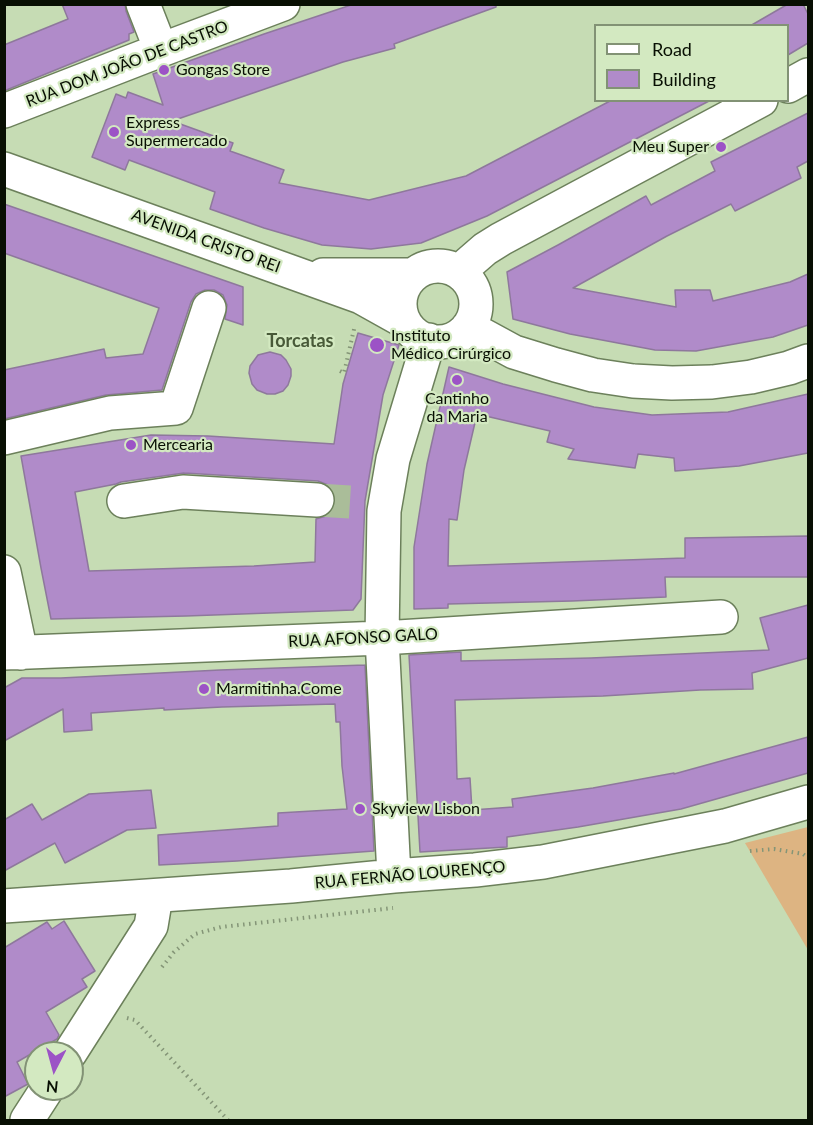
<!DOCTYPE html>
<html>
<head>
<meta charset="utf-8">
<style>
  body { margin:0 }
  #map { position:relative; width:813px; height:1125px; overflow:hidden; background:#c6dcb4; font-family:Lato,sans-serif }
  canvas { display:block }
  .frame { position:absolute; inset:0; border:6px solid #080f03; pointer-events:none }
  .legend { position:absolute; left:594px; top:24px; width:195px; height:78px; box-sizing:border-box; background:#d3e9c1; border:2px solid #829275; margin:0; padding:8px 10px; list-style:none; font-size:18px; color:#080f03 }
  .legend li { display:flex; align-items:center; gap:12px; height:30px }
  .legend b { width:30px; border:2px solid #829275 }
  .north { position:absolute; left:24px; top:1041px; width:60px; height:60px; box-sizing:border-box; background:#d3e9c1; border:2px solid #829275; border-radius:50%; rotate:186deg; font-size:16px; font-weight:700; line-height:24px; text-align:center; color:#080f03 }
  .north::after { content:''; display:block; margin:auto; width:21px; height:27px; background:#9c53c6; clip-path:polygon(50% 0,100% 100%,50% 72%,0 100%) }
</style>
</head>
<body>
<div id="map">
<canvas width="813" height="1125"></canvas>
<div class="frame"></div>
<ul class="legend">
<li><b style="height:8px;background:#fff"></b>Road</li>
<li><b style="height:16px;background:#b08bc9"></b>Building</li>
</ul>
<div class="north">N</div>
</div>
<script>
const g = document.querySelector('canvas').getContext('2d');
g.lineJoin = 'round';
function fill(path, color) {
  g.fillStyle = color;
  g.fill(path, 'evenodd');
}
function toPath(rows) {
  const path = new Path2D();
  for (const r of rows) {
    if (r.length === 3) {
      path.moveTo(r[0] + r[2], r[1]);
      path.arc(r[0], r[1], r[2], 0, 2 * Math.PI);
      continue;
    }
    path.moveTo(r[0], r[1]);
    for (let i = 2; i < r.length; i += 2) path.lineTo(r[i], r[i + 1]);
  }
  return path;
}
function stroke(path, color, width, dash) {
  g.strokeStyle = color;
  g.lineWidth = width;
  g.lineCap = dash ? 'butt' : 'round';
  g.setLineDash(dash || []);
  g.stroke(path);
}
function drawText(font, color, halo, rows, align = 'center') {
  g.font = font + ' Lato,sans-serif';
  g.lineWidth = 4.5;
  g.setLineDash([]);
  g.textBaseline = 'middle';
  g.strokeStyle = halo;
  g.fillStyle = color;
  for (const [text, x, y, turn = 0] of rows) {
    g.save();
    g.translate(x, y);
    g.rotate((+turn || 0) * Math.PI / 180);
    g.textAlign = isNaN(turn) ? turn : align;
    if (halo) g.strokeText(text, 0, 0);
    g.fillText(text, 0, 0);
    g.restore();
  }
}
const green = toPath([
  [808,827,808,950,745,843]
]);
const building = toPath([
  [62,4,125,4,126,11,134,32,129,34,129,40,4,91,4,45,68,19,62,4],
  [354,4,496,4,496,7,394,44,395,48,343,62,172,121,233,143,230,151,284,170,279,183,369,200,466,176,612,100,711,100,487,216,421,243,371,249,322,245,264,228,210,209,215,192,129,160,125,170,92,157,116,94,126,98,128,92,163,105,153,74,264,34,354,4],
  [788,4,803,4,808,14,808,43,788,55,788,26,750,26,788,4],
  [808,113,808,161,797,167,801,178,735,211,731,204,667,236,573,288,676,307,675,290,710,290,713,301,790,282,808,274,808,325,773,337,696,351,655,350,570,334,513,319,507,272,558,245,646,196,651,205,715,171,711,162,808,113],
  [4,204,243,287,243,325,225,319,227,305,223,295,214,290,205,290,196,294,191,302,162,390,106,395,4,419,4,370,104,349,106,358,143,354,159,308,4,253,4,204],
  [358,333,399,345,383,395,365,501,361,599,353,610,186,616,51,619,41,568,21,456,151,435,208,436,334,444,343,384,358,333],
  [184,473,318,481,328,485,334,492,336,502,333,510,326,516,316,519,315,562,254,566,89,571,75,492,116,484,121,482,184,473],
  [270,352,281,355,286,360,291,369,291,376,288,385,283,391,275,394,267,394,257,390,252,384,249,373,250,366,258,355,270,352],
  [449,367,503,384,594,407,652,415,728,412,808,394,808,453,739,466,675,471,674,458,638,454,635,468,568,459,574,449,547,442,550,431,477,414,464,470,457,520,449,519,448,566,685,558,685,538,808,536,808,577,665,577,666,597,572,601,448,604,448,608,414,609,414,547,427,464,449,367],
  [808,605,808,658,752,673,753,689,700,690,603,696,455,700,457,779,470,778,472,810,513,807,512,799,593,788,674,773,674,774,808,737,808,773,681,809,578,827,507,837,507,847,420,852,409,655,461,652,461,661,591,658,769,650,760,618,808,605],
  [365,665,374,851,237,861,159,865,158,835,278,826,278,813,347,809,342,766,340,722,336,722,335,704,222,707,164,710,164,708,91,713,92,730,64,732,63,709,4,741,4,688,22,678,61,678,220,670,365,665],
  [151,790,156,828,127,830,65,863,55,843,4,871,4,820,32,804,42,820,89,794,151,790],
  [64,921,95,971,82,979,87,987,46,1012,59,1035,57,1039,17,1062,28,1084,4,1097,4,948,47,922,52,929,64,921]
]);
const minorTunnel = toPath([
  [317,500,365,503]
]);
const path = toPath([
  [340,371,344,373,355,325],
  [750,851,774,849,803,854,808,858],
  [162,967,174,952,195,934,221,927,393,908],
  [127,1018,135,1020,228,1120]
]);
const minor = toPath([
  [143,4,161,50],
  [788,86,808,75],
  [4,111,161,50,283,4],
  [4,169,361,297,404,321],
  [438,304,38],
  [459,272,470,262,485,249,501,239,761,100],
  [323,275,413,275],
  [468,327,514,352,556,365,593,375,633,381,672,383,712,382,751,377,789,368,808,361],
  [4,438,110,413,176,408,209,308],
  [124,501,183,492,317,500],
  [4,572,21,653],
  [4,653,382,638,721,617],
  [394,876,382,638,384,511,393,459,429,340],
  [4,906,291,886,394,876,475,870,543,862,725,826,808,802],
  [70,1053,151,926,156,896],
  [27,1120,47,1089]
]);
const markers = [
  [164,70,6,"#9c53c6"],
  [114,132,6,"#9c53c6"],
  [721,147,6,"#9c53c6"],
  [377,345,8,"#9c53c6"],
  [457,380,6,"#9c53c6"],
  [131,445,6,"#9c53c6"],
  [204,689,6,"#9c53c6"],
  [360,809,6,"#9c53c6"]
];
const streetNames = [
  ["RUA DOM JOÃO DE CASTRO",127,64,-21],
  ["AVENIDA CRISTO REI",206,241,20],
  ["RUA AFONSO GALO",363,638,-3],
  ["RUA FERNÃO LOURENÇO",410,875,-5]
];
const poiNames = [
  ["Gongas Store",176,70],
  ["Express",126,123],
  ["Supermercado",126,141],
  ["Meu Super",709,147,"right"],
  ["Instituto",391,336],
  ["Médico Cirúrgico",391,354],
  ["Cantinho",457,399,"center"],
  ["da Maria",457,417,"center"],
  ["Mercearia",143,445],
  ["Marmitinha.Come",216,689],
  ["Skyview Lisbon",372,809]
];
const neighbourhoodNames = [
  ["Torcatas",300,341]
];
fill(green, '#ddb482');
fill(building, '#b08bc9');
stroke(building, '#8e789c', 1.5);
stroke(minorTunnel, '#aabd99', 33, [33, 16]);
stroke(minor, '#6c805b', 36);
stroke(path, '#849577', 4, [1.5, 4.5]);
stroke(minor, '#fff', 33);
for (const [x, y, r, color] of markers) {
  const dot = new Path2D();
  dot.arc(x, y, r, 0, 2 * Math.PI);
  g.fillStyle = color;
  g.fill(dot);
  stroke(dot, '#d3e9c1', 2);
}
drawText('16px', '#080f03', '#d3e9c1', streetNames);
drawText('16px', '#080f03', '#d3e9c1', poiNames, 'left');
drawText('bold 18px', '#485a38', '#d3e9c1', neighbourhoodNames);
</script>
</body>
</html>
